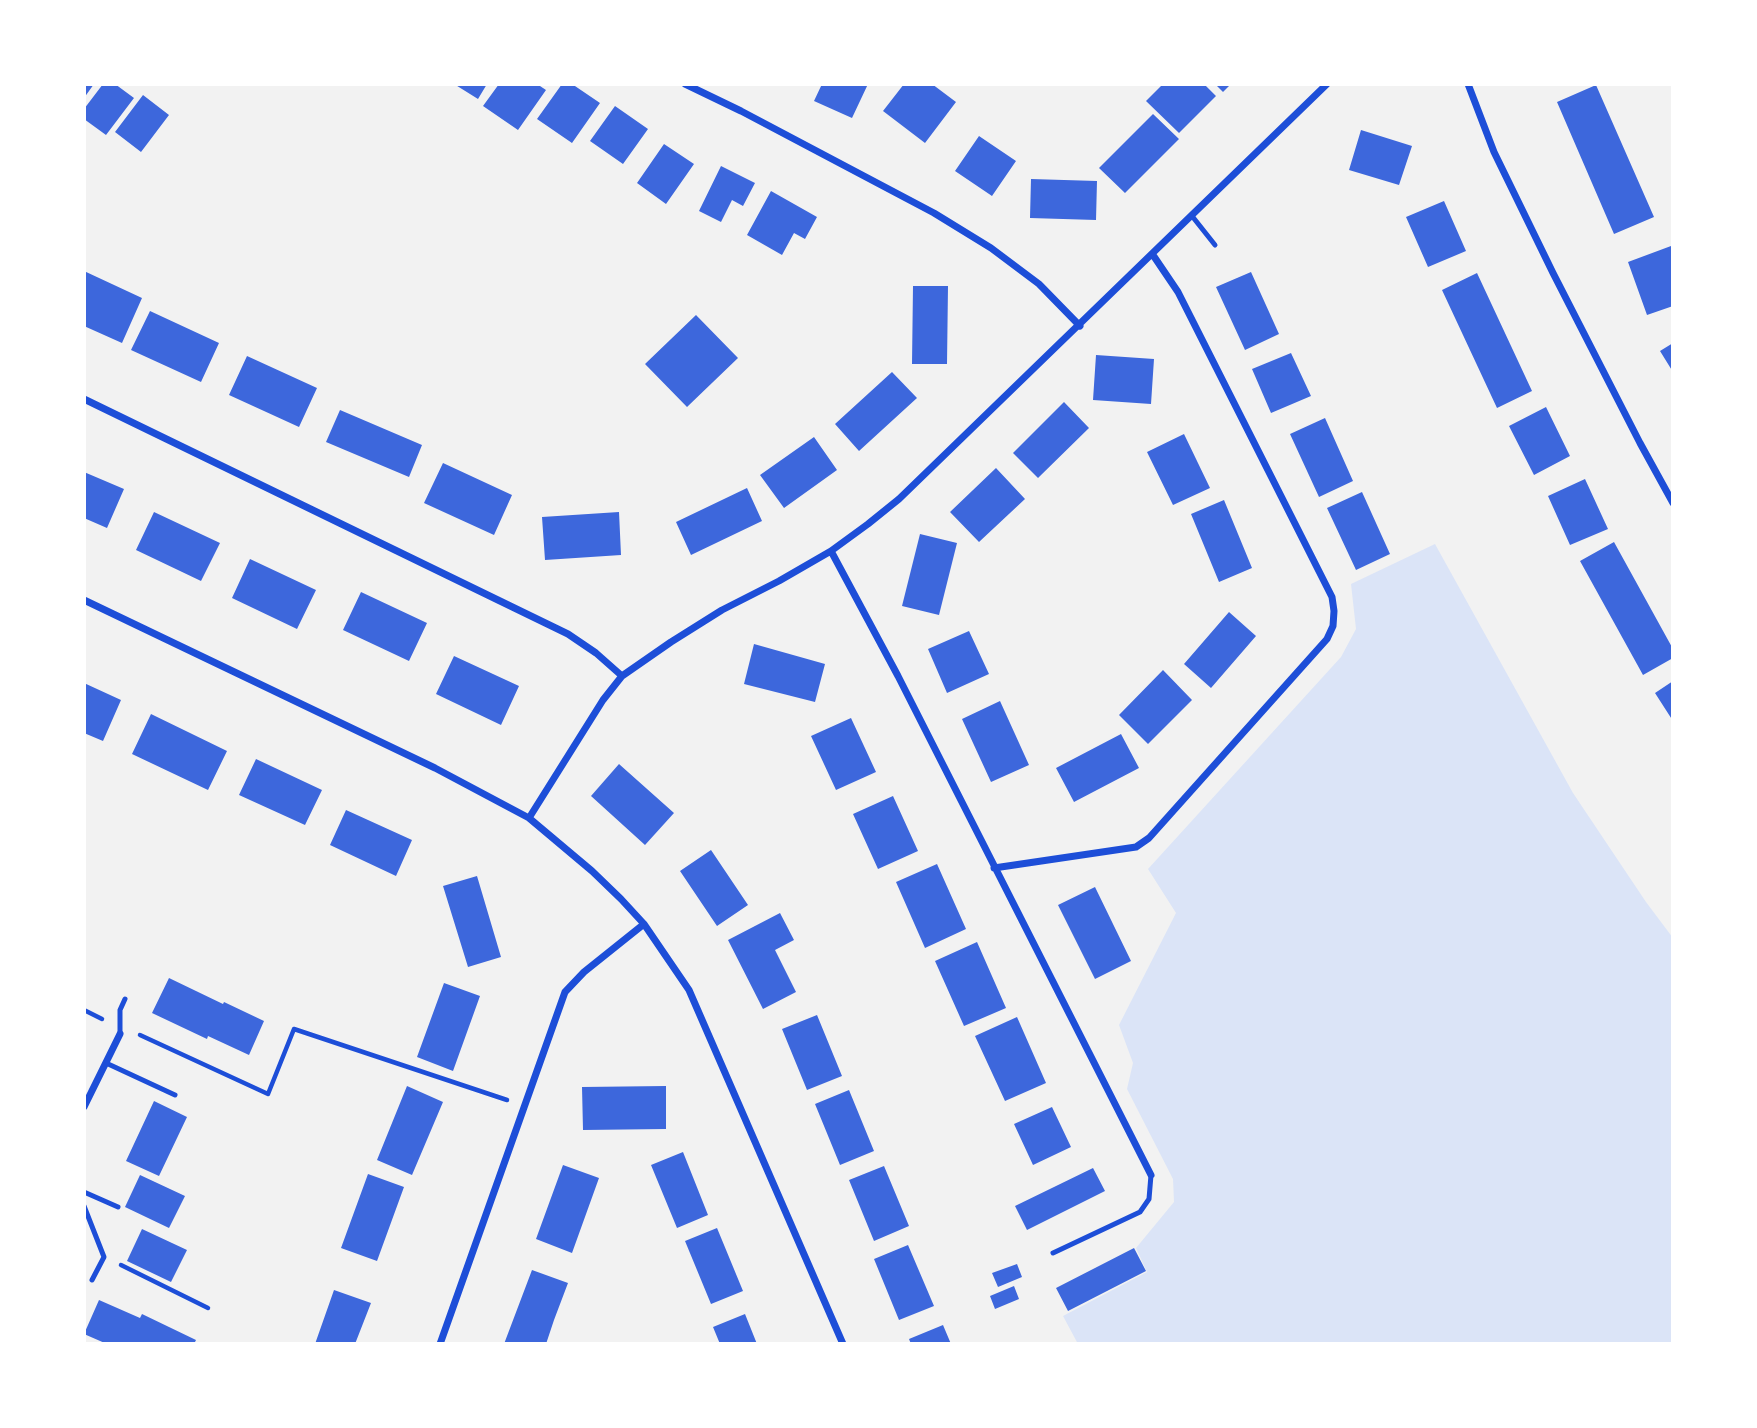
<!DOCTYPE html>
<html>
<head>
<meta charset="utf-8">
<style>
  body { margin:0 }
  #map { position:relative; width:1757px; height:1428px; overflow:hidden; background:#f2f2f2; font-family:Ubuntu,sans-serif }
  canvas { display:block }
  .frame { position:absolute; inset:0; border:86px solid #fff; pointer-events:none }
</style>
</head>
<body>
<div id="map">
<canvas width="1757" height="1428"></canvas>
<div class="frame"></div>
</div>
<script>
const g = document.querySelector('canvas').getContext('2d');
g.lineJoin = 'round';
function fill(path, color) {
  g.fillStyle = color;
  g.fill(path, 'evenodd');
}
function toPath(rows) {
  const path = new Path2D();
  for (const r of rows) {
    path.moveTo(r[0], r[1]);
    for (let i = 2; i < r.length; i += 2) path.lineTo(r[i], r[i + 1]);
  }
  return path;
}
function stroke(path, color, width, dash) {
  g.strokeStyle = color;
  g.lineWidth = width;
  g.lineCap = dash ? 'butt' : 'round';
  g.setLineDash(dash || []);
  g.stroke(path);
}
const green = toPath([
  [1435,544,1573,793,1646,902,1673,938,1673,1344,1078,1344,1063,1316,1147,1272,1136,1248,1174,1202,1173,1179,1127,1089,1133,1063,1119,1025,1176,913,1148,869,1341,657,1356,629,1351,584]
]);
const building = toPath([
  [84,84,94,84,84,98],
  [103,84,115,84,134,98,106,135,84,119,84,109],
  [454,84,487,84,478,99],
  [499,84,537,84,546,90,518,130,483,106],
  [562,84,572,84,600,103,572,143,537,119],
  [822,84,868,84,852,118,814,101],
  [904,84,932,84,956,102,925,143,883,111],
  [1163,84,1204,84,1216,96,1179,133,1146,101],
  [1215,84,1231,84,1223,92],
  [1596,85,1654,217,1614,234,1557,102],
  [143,95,169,115,141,152,115,132],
  [615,106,648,129,623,164,590,141],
  [1153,114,1179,139,1125,193,1099,168],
  [1361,130,1412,146,1399,185,1349,170],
  [979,136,1016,161,992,196,955,171],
  [664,144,694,164,666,204,637,183],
  [721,166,755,183,743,206,732,200,721,222,699,211],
  [1031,179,1097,181,1096,220,1030,218],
  [771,191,817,217,805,239,794,233,782,255,747,235],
  [1444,201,1466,251,1428,267,1406,217],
  [1671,246,1673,252,1673,306,1647,315,1628,262],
  [84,271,142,298,122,343,84,326],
  [1251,272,1279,334,1245,350,1216,287],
  [1477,273,1532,391,1497,408,1442,290],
  [913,286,948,286,947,364,912,364],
  [150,311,219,343,201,382,131,350],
  [696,315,738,358,687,407,645,364],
  [1673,343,1673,372,1660,351],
  [1291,353,1311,396,1271,413,1252,369],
  [1096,355,1154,359,1151,404,1093,400],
  [247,356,317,388,299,427,229,395],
  [892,372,917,398,859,451,835,424],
  [1064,402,1089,428,1038,478,1013,453],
  [1546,407,1570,456,1534,475,1509,426],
  [340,410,422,445,409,477,326,442],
  [1325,418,1353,481,1319,497,1290,434],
  [1184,434,1210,488,1173,505,1147,452],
  [814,437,837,470,784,508,760,475],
  [443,463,512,495,494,535,424,503],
  [996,468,1025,499,979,542,950,512],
  [84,472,124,489,107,528,84,518],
  [1585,479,1608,529,1570,545,1548,496],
  [747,488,762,521,691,555,676,522],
  [1362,492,1390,554,1356,570,1327,508],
  [1224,500,1252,568,1219,582,1191,514],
  [154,512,220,543,201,581,136,550],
  [619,512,621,555,545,560,542,517],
  [920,534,957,543,939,615,902,606],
  [1614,542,1673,649,1673,658,1643,675,1580,561],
  [250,559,316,590,297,629,232,598],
  [361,592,427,623,409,661,343,630],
  [1229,612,1256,636,1211,688,1184,664],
  [969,631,989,674,947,693,928,649],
  [754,644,825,664,815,702,744,684],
  [454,656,519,686,501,725,436,694],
  [1163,670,1192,700,1148,744,1119,715],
  [1673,681,1673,721,1655,693],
  [84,683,121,700,103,741,84,733],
  [1000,701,1029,765,991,782,962,719],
  [151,714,227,751,208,790,132,754],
  [851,718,876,772,836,790,811,736],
  [1121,734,1139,768,1074,802,1056,768],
  [256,759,322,790,305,825,239,795],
  [619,764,674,813,645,845,591,796],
  [893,796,918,851,878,869,853,814],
  [346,810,412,840,396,876,330,845],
  [711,850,748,905,717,926,680,871],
  [937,864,966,929,925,948,896,882],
  [477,876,501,957,468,967,443,886],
  [1095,887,1131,961,1095,979,1058,905],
  [780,913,794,940,775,950,796,992,763,1009,728,940],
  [977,942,1006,1008,964,1026,935,961],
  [169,978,223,1004,224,1002,264,1021,249,1055,208,1036,207,1039,152,1013],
  [444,983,480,996,453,1071,417,1057],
  [817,1015,842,1076,807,1090,782,1029],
  [1017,1017,1046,1083,1005,1101,975,1036],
  [407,1086,443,1102,412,1175,377,1160],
  [666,1086,666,1129,583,1130,582,1087],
  [849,1090,874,1151,840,1165,815,1104],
  [154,1101,187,1117,159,1176,126,1161],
  [1052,1107,1071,1147,1033,1165,1014,1124],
  [683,1152,708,1215,677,1228,651,1165],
  [563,1165,599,1178,572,1253,536,1239],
  [884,1166,909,1226,874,1241,849,1180],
  [1093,1168,1105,1191,1027,1230,1015,1206],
  [368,1174,404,1187,377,1261,341,1248],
  [140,1175,185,1196,169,1228,125,1207],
  [717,1228,743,1291,711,1304,685,1241],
  [142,1229,187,1250,171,1282,127,1261],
  [908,1245,934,1306,899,1320,874,1259],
  [1134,1248,1146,1271,1068,1311,1056,1288],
  [1017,1264,1022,1277,998,1287,992,1273],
  [532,1270,568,1283,554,1320,546,1344,504,1344],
  [1014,1286,1019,1299,995,1309,990,1296],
  [334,1290,371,1303,355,1344,315,1344],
  [99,1300,140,1318,142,1314,196,1340,194,1344,107,1344,84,1334],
  [745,1314,757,1344,720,1344,713,1327],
  [943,1325,951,1344,911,1344,909,1339]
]);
const path = toPath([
  [84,1010,102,1019],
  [140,1035,268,1094,294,1029,507,1100],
  [121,1265,208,1308]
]);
const service = toPath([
  [1192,216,1215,245],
  [120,1034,120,1010,125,999],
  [106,1063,175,1095],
  [84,1192,118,1207],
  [84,1206,104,1257,92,1280],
  [1053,1253,1140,1212,1149,1199,1151,1175]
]);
const minor = toPath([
  [685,84,741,111,934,213,991,248,1039,284,1080,326],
  [1468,84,1494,152,1553,273,1640,443,1673,503],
  [84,399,568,634,596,653,622,676],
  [831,551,898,676,1151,1175],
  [84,600,435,768,529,818,592,871,621,899,644,924,689,990,843,1344],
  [529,818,603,700,622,676,671,642,722,610,779,581,831,551,868,524,899,499,1327,84],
  [994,868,1136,847,1149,838,1327,639,1333,626,1334,611,1332,597,1178,292,1153,255],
  [84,1107,120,1034],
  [440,1344,565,992,584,972,644,924]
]);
fill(green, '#dbe4f7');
fill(building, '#3d67dc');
stroke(path, '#1d4ed8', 4.5);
stroke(service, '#1d4ed8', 5);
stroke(minor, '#1d4ed8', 7);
</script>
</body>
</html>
